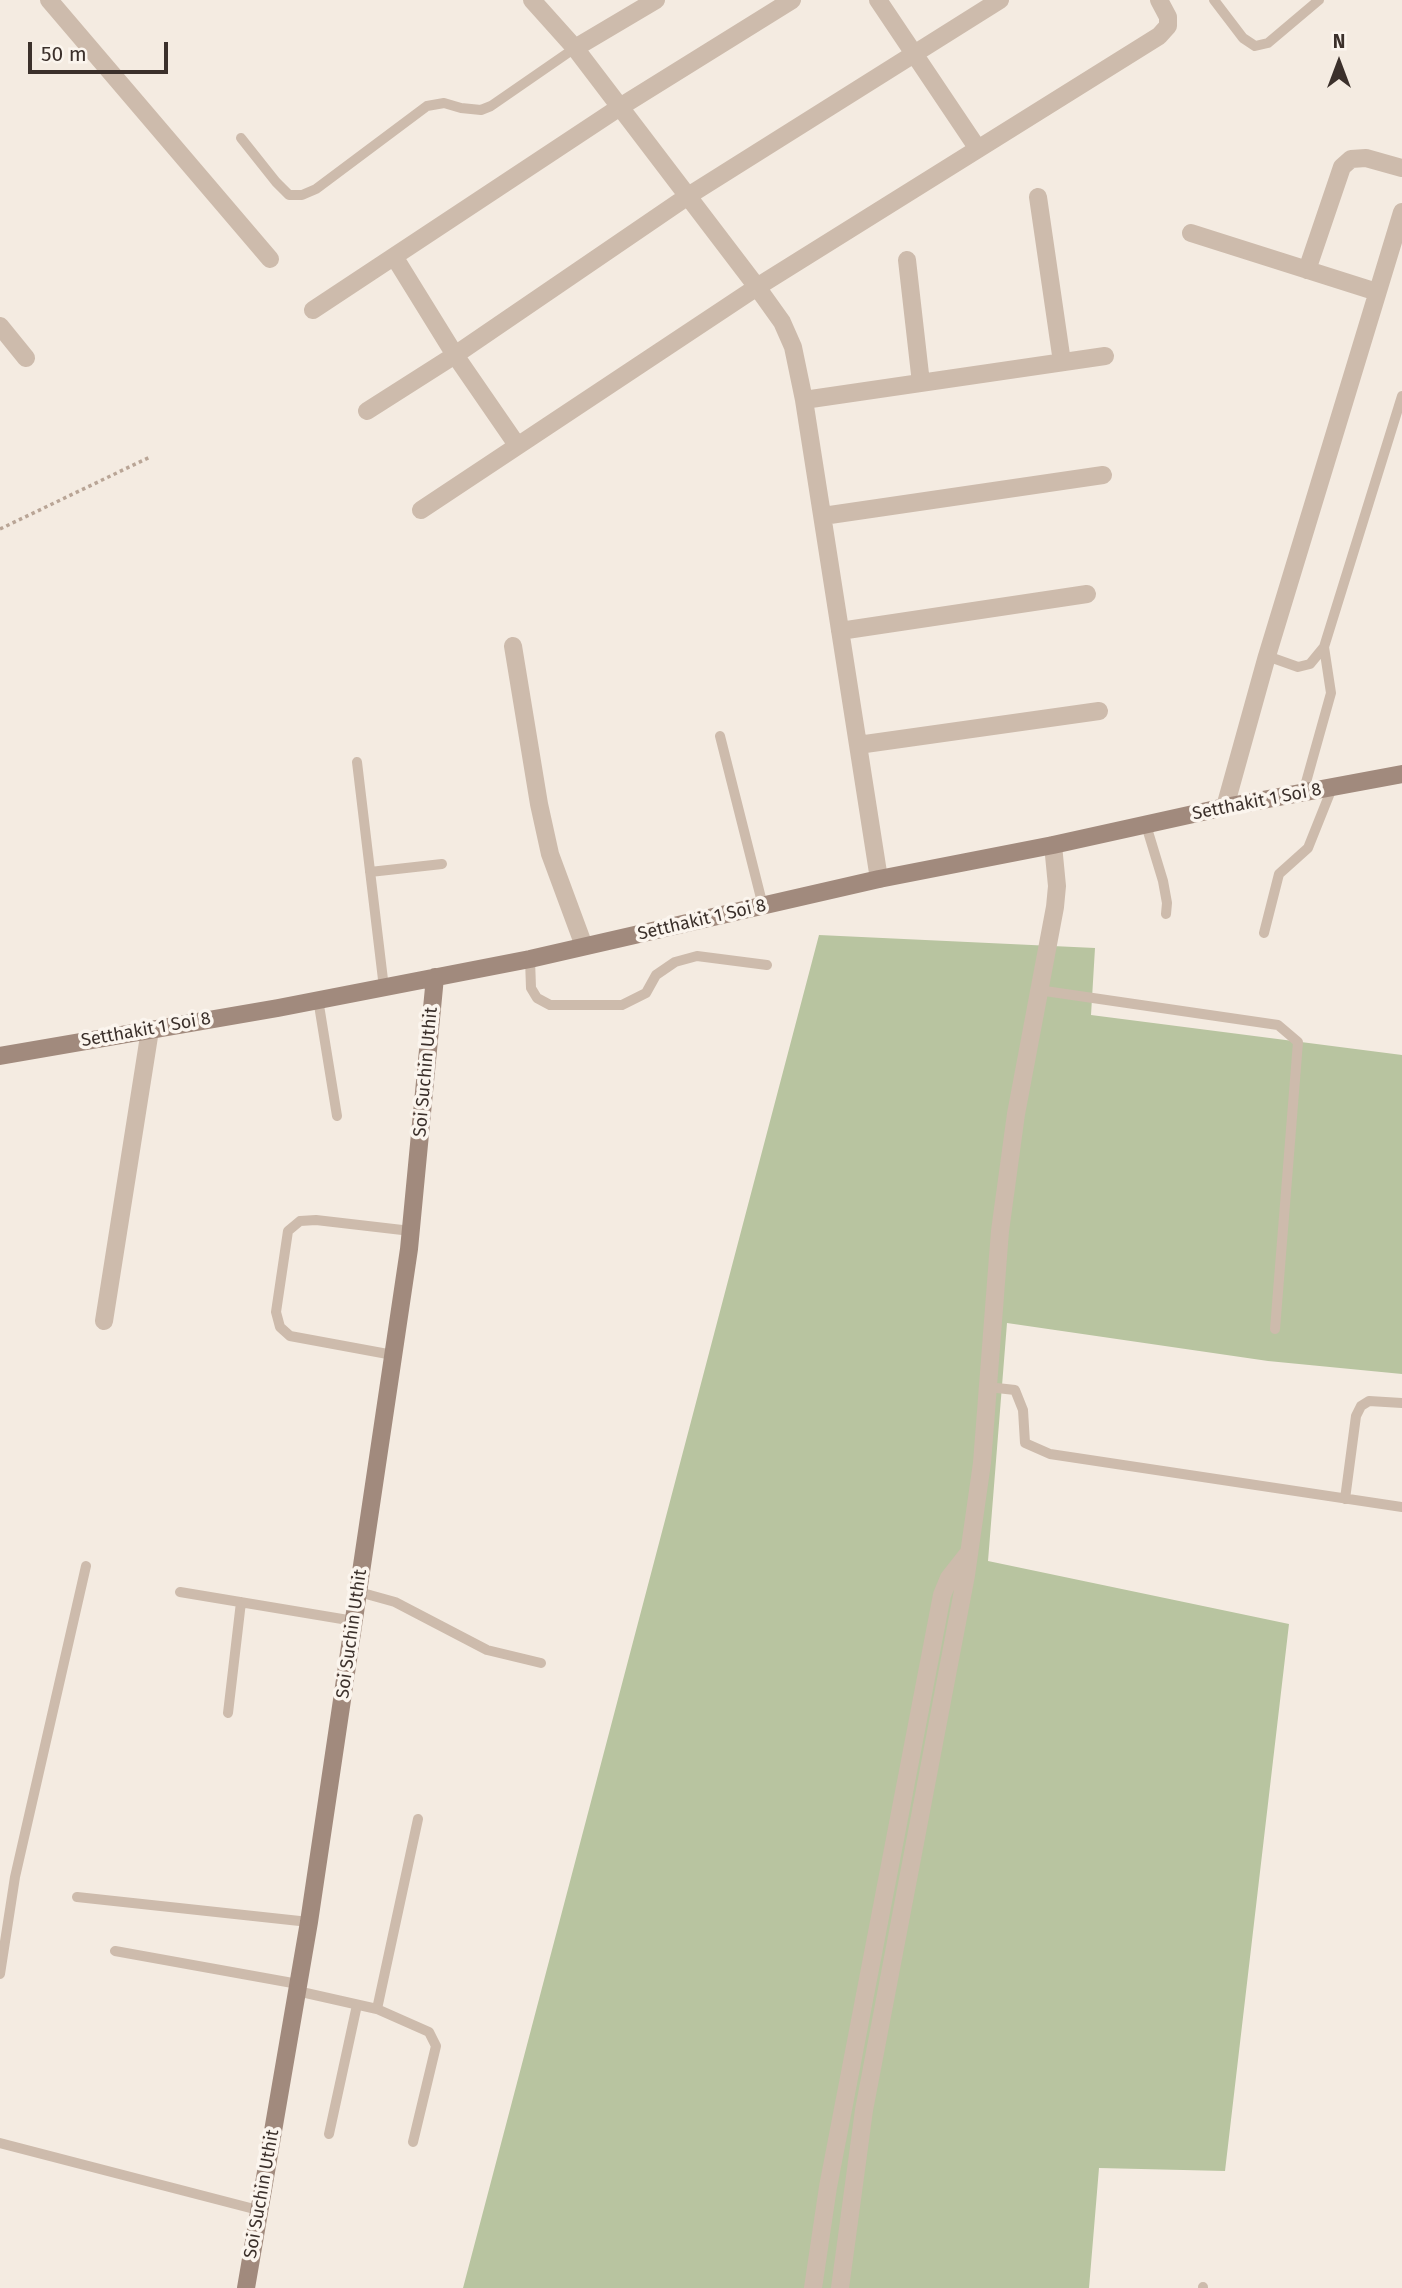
<!DOCTYPE html>
<html>
<head>
<meta charset="utf-8">
<style>
  body { margin:0 }
  #map { position:relative; width:1402px; height:2288px; overflow:hidden; background:#f4ebe1; font-family:"Fira Sans",sans-serif }
  canvas { display:block }
  .north { position:absolute; left:1304px; top:28px; width:70px; height:70px; -webkit-text-stroke:5px #fbf5ee; paint-order:stroke; rotate:0deg; font-size:19px; font-weight:700; line-height:28px; text-align:center; color:#3b302b }
  .north::after { content:''; display:block; margin:auto; width:24px; height:32px; background:#3b302b; clip-path:polygon(50% 0,100% 100%,50% 72%,0 100%) }
  .scale { position:absolute; left:28px; top:42px; width:140px; height:32px; box-sizing:border-box; border:4px solid #3b302b; border-top:0; padding-left:9px; font-size:21px; line-height:24px; white-space:nowrap; color:#3b302b; -webkit-text-stroke:5px #fbf5ee; paint-order:stroke }
</style>
</head>
<body>
<div id="map">
<canvas width="1402" height="2288"></canvas>
<div class="north">N</div>
<div class="scale">50 m</div>
</div>
<script>
const g = document.querySelector('canvas').getContext('2d');
g.lineJoin = 'round';
function fill(path, color) {
  g.fillStyle = color;
  g.fill(path, 'evenodd');
}
function toPath(rows) {
  const path = new Path2D();
  for (const r of rows) {
    path.moveTo(r[0], r[1]);
    for (let i = 2; i < r.length; i += 2) path.lineTo(r[i], r[i + 1]);
  }
  return path;
}
function stroke(path, color, width, dash) {
  g.strokeStyle = color;
  g.lineWidth = width;
  g.lineCap = dash ? 'butt' : 'round';
  g.setLineDash(dash || []);
  g.stroke(path);
}
function drawText(font, color, halo, rows, align = 'center') {
  g.font = font + ' "Fira Sans",sans-serif';
  g.lineWidth = 7;
  g.setLineDash([]);
  g.textBaseline = 'middle';
  g.strokeStyle = halo;
  g.fillStyle = color;
  for (const [text, x, y, turn = 0] of rows) {
    g.save();
    g.translate(x, y);
    g.rotate((+turn || 0) * Math.PI / 180);
    g.textAlign = isNaN(turn) ? turn : align;
    if (halo) g.strokeText(text, 0, 0);
    g.fillText(text, 0, 0);
    g.restore();
  }
}
const green = toPath([
  [819,935,1095,948,1091,1015,1402,1055,1402,1374,1268,1361,1007,1323,988,1561,1289,1624,1225,2171,1099,2168,1089,2288,463,2288]
]);
const path = toPath([
  [0,529,150,457]
]);
const lane = toPath([
  [1214,0,1243,38,1255,46,1268,43,1319,0],
  [241,138,276,182,289,195,302,195,316,189,427,106,444,103,461,108,481,110,491,106,575,48],
  [1267,656,1298,667,1310,664,1324,647,1402,396],
  [720,736,763,906],
  [357,762,384,988],
  [1303,793,1331,693,1324,647],
  [1146,825,1163,881,1167,903,1166,914],
  [370,872,442,864],
  [1264,933,1279,874,1308,848,1332,788],
  [530,959,531,988,537,998,550,1005,622,1005,646,993,656,975,675,962,697,956,767,965],
  [1038,990,1278,1025,1298,1042,1275,1329],
  [318,999,337,1116],
  [393,1355,290,1336,280,1327,276,1312,288,1231,300,1221,316,1220,411,1231],
  [988,1387,1015,1390,1023,1410,1025,1443,1050,1454,1402,1507],
  [1345,1499,1356,1416,1361,1406,1369,1401,1402,1403],
  [180,1592,354,1621],
  [359,1592,395,1602,487,1650,541,1663],
  [228,1713,241,1602],
  [77,1897,309,1922],
  [115,1951,298,1984],
  [0,1974,15,1877,86,1566],
  [297,1991,377,2009,429,2032,436,2046,413,2142],
  [377,2009,418,1819],
  [329,2134,357,2005],
  [0,2143,258,2210],
  [1203,2288,1203,2287]
]);
const street = toPath([
  [49,0,270,259],
  [532,0,575,48,757,287,782,322,793,347,804,400,879,879],
  [878,0,978,149],
  [575,48,656,0],
  [1038,197,1062,362],
  [1191,233,1377,292],
  [395,258,455,355,517,445],
  [907,260,921,383],
  [1307,270,1342,167,1351,159,1366,158,1402,168],
  [313,310,620,107,792,0],
  [0,326,26,358],
  [804,400,1105,356],
  [367,411,455,355,688,196,1000,0],
  [421,510,757,287,1159,36,1168,26,1168,17,1159,0],
  [823,516,1103,475],
  [840,631,1087,594],
  [513,646,539,804,550,854,584,946],
  [858,745,1099,711],
  [1225,807,1267,656,1402,212],
  [104,1321,150,1030],
  [813,2288,828,2187,942,1595,949,1578,967,1555],
  [840,2288,864,2110,966,1575,982,1463,1000,1231,1016,1114,1055,907,1057,886,1053,845]
]);
const secondary = toPath([
  [0,1056,278,1008,530,959,879,879,1053,845,1225,807,1402,774],
  [246,2288,309,1922,409,1249,435,977]
]);
const streetNames = [
  ["Setthakit 1 Soi 8",1257,802,-11],
  ["Setthakit 1 Soi 8",702,920,-13],
  ["Setthakit 1 Soi 8",146,1030,-10],
  ["Soi Suchin Uthit",426,1072,-85],
  ["Soi Suchin Uthit",352,1634,-82],
  ["Soi Suchin Uthit",262,2194,-80]
];
fill(green, '#b8c4a0');
stroke(path, '#b9a596', 3.5, [3.5, 3.5]);
stroke(lane, '#cdbbac', 10);
stroke(street, '#cdbbac', 18);
stroke(secondary, '#a18a7d', 18);
drawText('18px', '#3b302b', '#fbf5ee', streetNames);
</script>
</body>
</html>
